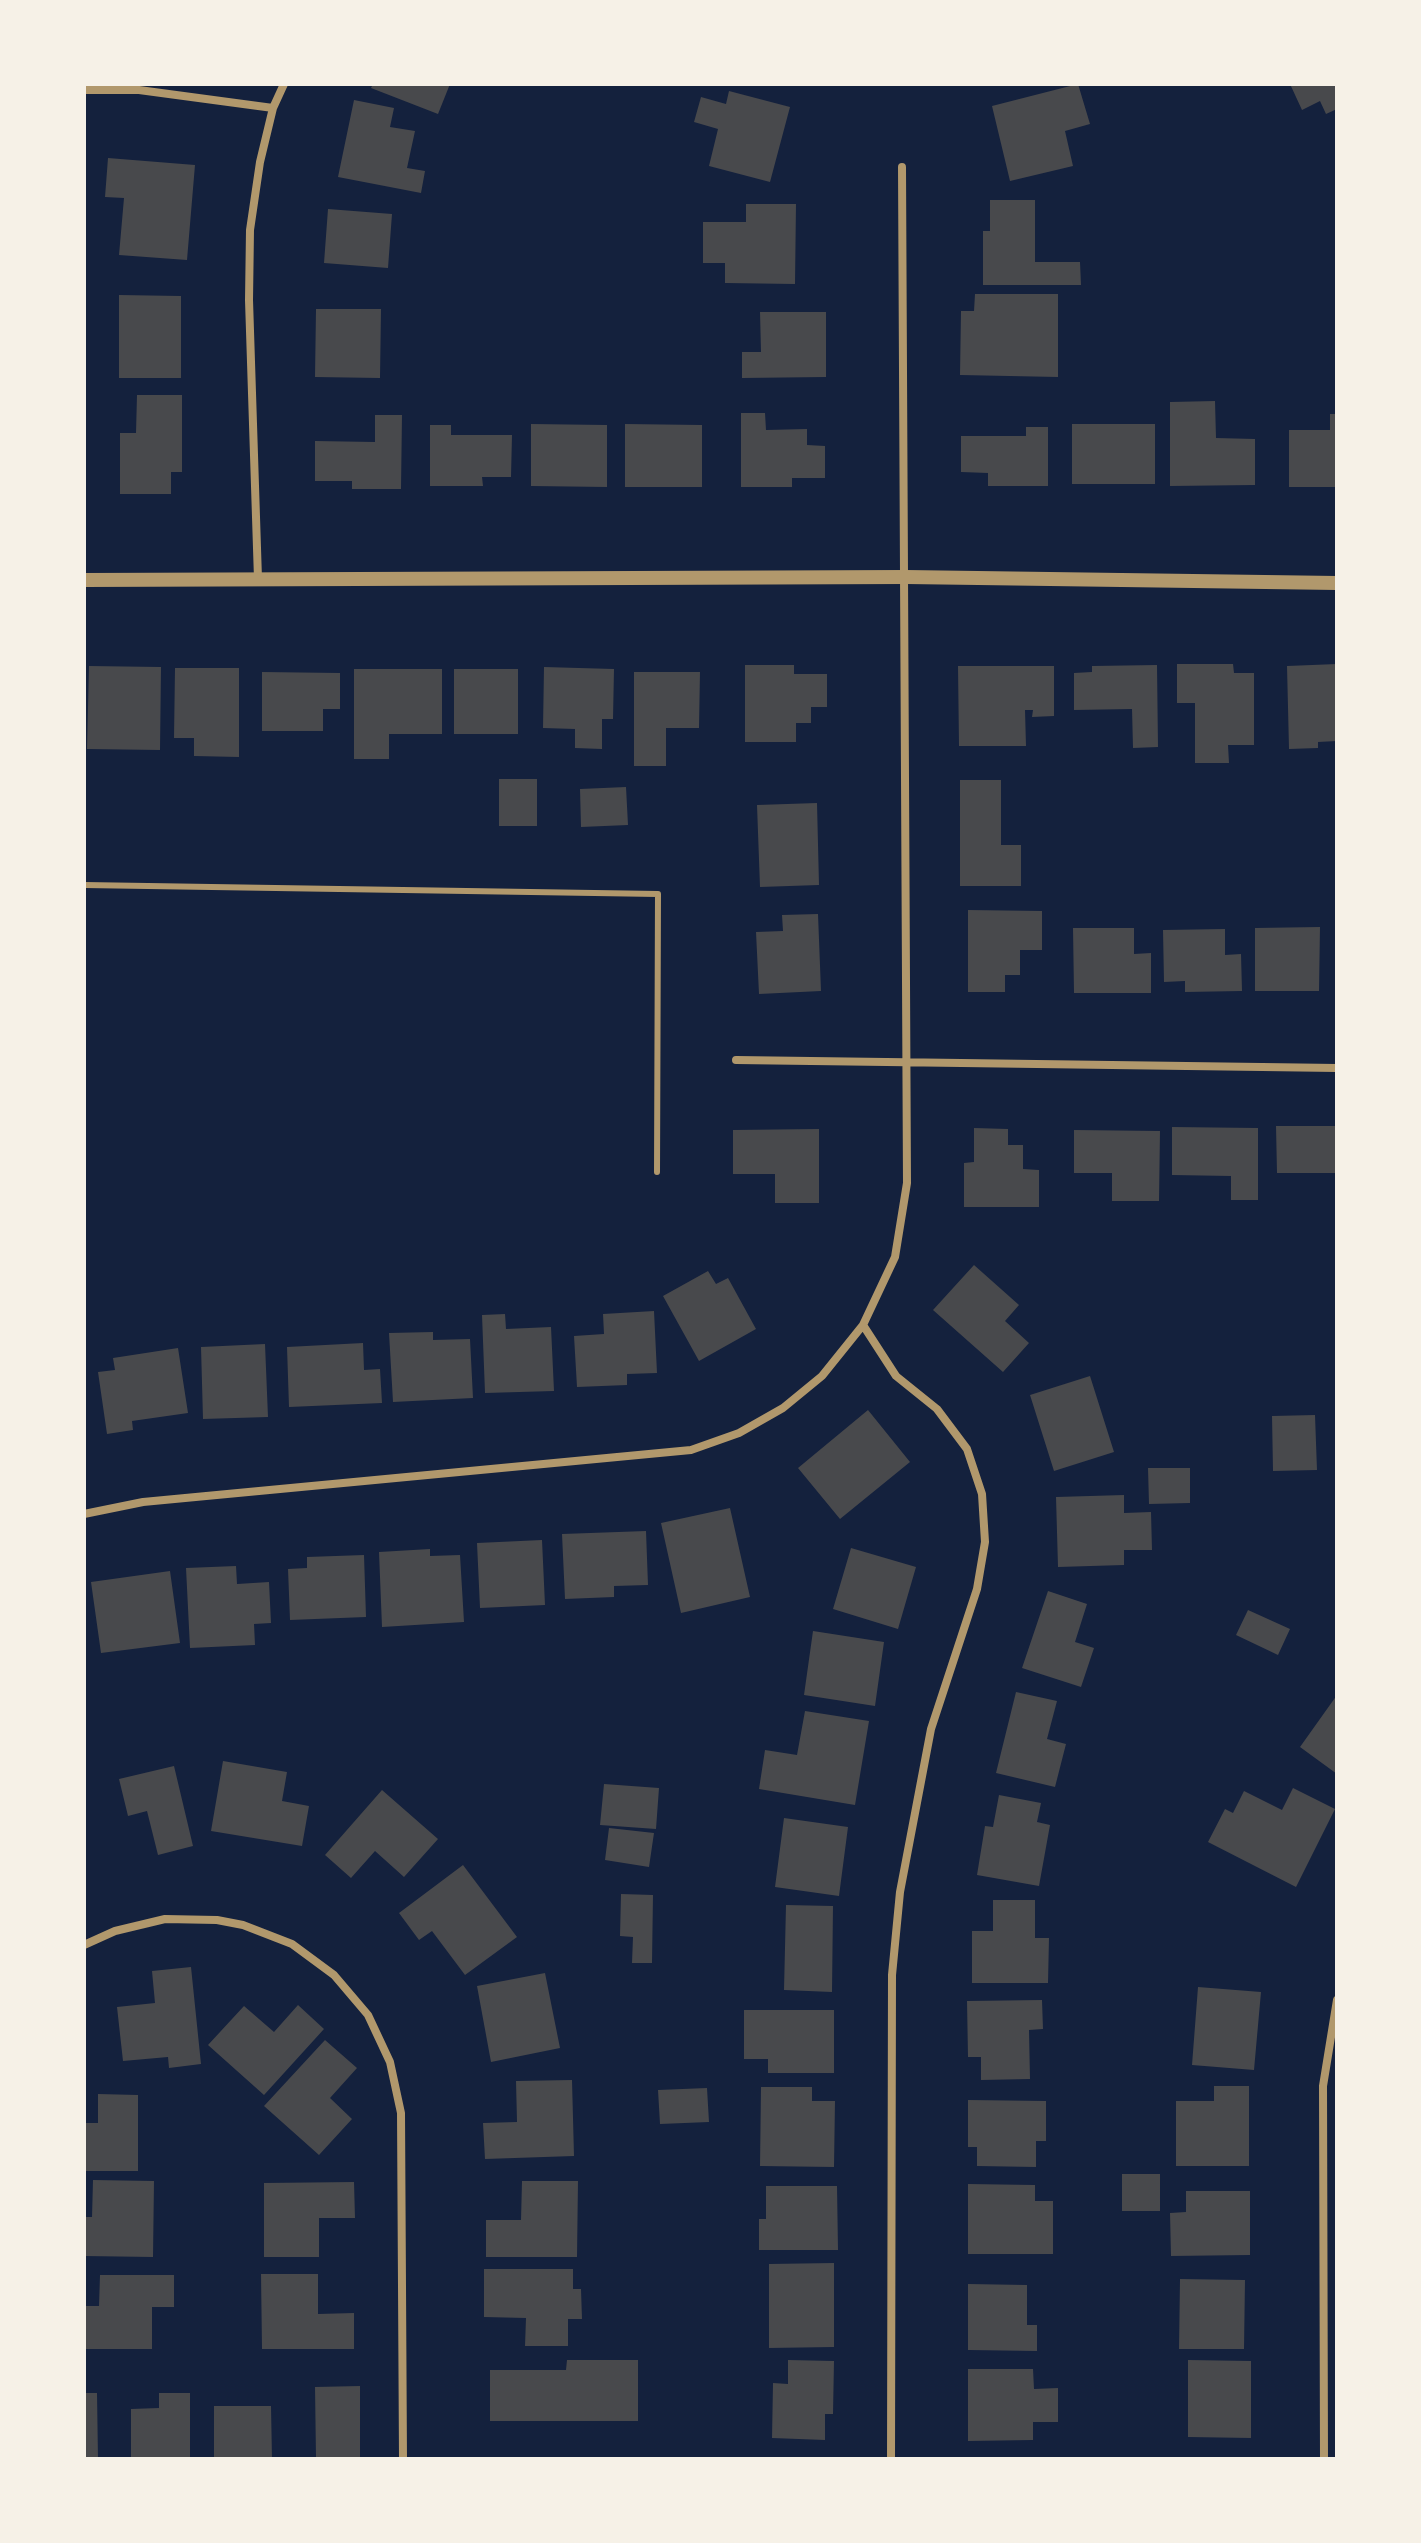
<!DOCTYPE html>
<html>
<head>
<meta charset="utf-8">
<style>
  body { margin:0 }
  #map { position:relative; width:1421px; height:2543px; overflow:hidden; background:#14213d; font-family:Montserrat,sans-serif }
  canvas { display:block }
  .frame { position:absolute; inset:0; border:86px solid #f6f1e7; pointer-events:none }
</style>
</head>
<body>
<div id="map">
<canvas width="1421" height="2543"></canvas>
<div class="frame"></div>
</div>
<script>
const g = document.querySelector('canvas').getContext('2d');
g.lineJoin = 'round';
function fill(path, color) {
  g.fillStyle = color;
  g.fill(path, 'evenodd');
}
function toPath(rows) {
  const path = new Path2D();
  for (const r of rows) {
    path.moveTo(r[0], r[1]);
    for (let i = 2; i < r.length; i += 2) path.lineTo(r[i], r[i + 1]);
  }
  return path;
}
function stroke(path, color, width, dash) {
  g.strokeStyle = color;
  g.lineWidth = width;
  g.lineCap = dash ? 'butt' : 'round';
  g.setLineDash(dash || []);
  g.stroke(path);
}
const building = toPath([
  [373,84,450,84,438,114,371,88],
  [1078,84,1090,124,1065,131,1073,166,1010,181,992,106],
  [1290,84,1337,84,1337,109,1326,114,1320,101,1302,110],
  [729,91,790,107,770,182,709,166,718,129,694,122,701,97,726,104],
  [354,100,394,108,390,127,415,131,407,168,425,171,421,193,338,177],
  [108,158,195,165,187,260,119,255,124,198,105,197],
  [990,200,1035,200,1035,262,1080,262,1081,285,983,285,983,231,990,231],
  [746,204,796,204,795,284,725,283,725,263,703,263,703,222,746,222],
  [328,209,392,214,388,268,324,263],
  [975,294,1058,294,1058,377,960,375,961,311,974,311],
  [119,295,181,296,181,378,119,378],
  [316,309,381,309,380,378,315,377],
  [760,312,826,312,826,377,742,378,742,352,761,352],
  [137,395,182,395,182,472,171,472,171,494,120,494,120,433,136,433],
  [1215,401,1216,438,1255,439,1255,485,1170,486,1170,402],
  [741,413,765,413,766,430,807,429,807,445,825,446,825,478,792,478,792,487,741,487],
  [1330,414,1337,414,1337,487,1289,487,1289,430,1330,430],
  [375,415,402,415,401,489,352,489,352,481,315,481,315,441,375,442],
  [531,424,607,425,607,487,531,486],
  [625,424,702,425,702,487,625,487],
  [1072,424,1155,424,1155,484,1072,484],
  [430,425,451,425,451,435,512,435,511,477,482,477,483,486,430,486],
  [1026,427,1048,427,1048,486,988,486,988,473,961,472,961,436,1026,436],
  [1177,664,1233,664,1234,673,1254,673,1254,745,1228,745,1229,763,1195,763,1195,703,1177,703],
  [1337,664,1337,741,1318,742,1318,748,1289,749,1287,666],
  [745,665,794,665,794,674,827,674,827,707,811,707,811,723,796,723,796,742,745,742],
  [1157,665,1158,747,1133,748,1132,709,1074,710,1074,673,1092,672,1092,666],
  [89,666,161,667,160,750,87,749],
  [958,666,1054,666,1054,716,1032,717,1033,710,1025,710,1026,746,959,746],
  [544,667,614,669,613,719,602,719,602,749,575,748,575,729,543,728],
  [175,668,239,668,239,757,194,756,194,738,174,738],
  [354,669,442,669,442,734,389,734,389,759,354,759],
  [454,669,518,669,518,734,454,734],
  [262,672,340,673,340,709,323,709,323,731,262,731],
  [634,672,700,672,699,728,666,728,666,766,634,766],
  [499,779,537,779,537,826,499,826],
  [960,780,1001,780,1001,845,1021,845,1021,886,960,886],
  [626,787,628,825,581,827,580,789],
  [817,803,819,885,760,887,757,805],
  [968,910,1042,911,1042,950,1020,950,1020,975,1005,975,1005,992,968,992],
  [818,914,821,991,759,994,756,932,783,931,782,915],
  [1320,927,1319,991,1255,991,1255,928],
  [1073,928,1134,928,1134,954,1151,953,1151,993,1074,993],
  [1225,929,1225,955,1241,954,1242,991,1185,992,1185,981,1164,982,1163,930],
  [1276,1126,1337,1126,1337,1173,1277,1173],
  [1172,1127,1258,1128,1258,1200,1231,1200,1231,1176,1172,1175],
  [974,1128,1008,1129,1008,1145,1023,1145,1023,1169,1039,1170,1039,1207,964,1207,964,1163,974,1162],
  [819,1129,819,1203,775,1203,775,1174,733,1174,733,1130],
  [1074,1130,1160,1131,1159,1201,1112,1201,1112,1173,1074,1173],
  [974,1265,1019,1305,1005,1321,1029,1343,1003,1372,933,1310],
  [708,1271,716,1284,728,1278,756,1329,699,1361,663,1296],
  [654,1311,657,1373,627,1374,627,1385,577,1387,574,1336,604,1334,603,1314],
  [505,1314,506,1329,551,1327,554,1391,485,1393,482,1315],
  [433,1332,433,1340,470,1339,473,1398,393,1402,389,1333],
  [363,1343,364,1370,380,1369,382,1403,289,1407,287,1347],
  [265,1344,268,1417,203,1419,201,1347],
  [178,1348,188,1413,132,1421,133,1430,107,1434,98,1372,115,1370,113,1358],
  [1090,1376,1114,1452,1054,1471,1030,1395],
  [868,1410,910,1462,840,1519,798,1468],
  [1315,1415,1317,1470,1273,1471,1272,1416],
  [1148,1468,1190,1468,1190,1503,1149,1504],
  [1124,1495,1124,1513,1151,1512,1152,1550,1124,1550,1124,1565,1058,1567,1056,1497],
  [730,1508,750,1597,681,1613,661,1523],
  [646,1531,648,1585,614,1586,614,1597,565,1599,562,1534],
  [542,1540,545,1605,480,1608,477,1543],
  [851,1548,916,1567,898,1629,833,1609],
  [430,1549,430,1556,460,1555,464,1622,382,1627,379,1552],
  [364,1555,366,1617,290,1620,288,1569,307,1568,307,1557],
  [236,1566,237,1584,269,1582,271,1623,254,1624,255,1645,190,1648,186,1568],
  [170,1571,180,1643,101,1653,91,1582],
  [1048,1591,1087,1604,1075,1642,1094,1648,1081,1687,1022,1668],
  [1248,1610,1290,1629,1278,1655,1236,1635],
  [813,1631,884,1642,875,1706,804,1695],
  [1016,1692,1057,1701,1047,1739,1066,1744,1055,1787,996,1773],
  [1337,1695,1337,1774,1300,1747],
  [805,1711,869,1721,855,1805,759,1789,765,1750,797,1755],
  [223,1761,287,1772,282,1801,309,1806,302,1846,211,1831],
  [174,1766,193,1846,158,1855,147,1811,128,1816,119,1779],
  [604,1784,659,1788,656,1829,600,1825],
  [1293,1788,1335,1809,1296,1887,1208,1842,1225,1809,1233,1813,1244,1791,1282,1810],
  [382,1790,438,1839,404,1877,375,1851,351,1878,325,1855],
  [999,1795,1041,1803,1037,1822,1050,1825,1039,1886,977,1875,985,1826,993,1827],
  [784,1818,848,1827,839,1896,775,1887],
  [609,1828,654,1833,649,1867,605,1860],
  [463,1865,517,1937,465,1975,432,1931,419,1940,399,1913],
  [621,1894,653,1895,652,1963,632,1963,633,1937,620,1936],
  [993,1900,1035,1900,1035,1938,1049,1938,1048,1983,972,1983,972,1931,993,1931],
  [786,1905,833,1906,832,1992,784,1990],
  [191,1967,201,2064,169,2068,168,2057,123,2061,117,2007,155,2003,152,1971],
  [545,1973,560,2048,491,2062,477,1986],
  [1198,1987,1261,1992,1254,2070,1192,2065],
  [1042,2000,1043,2029,1029,2030,1030,2079,981,2080,981,2057,968,2057,967,2001],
  [298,2005,324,2029,264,2095,208,2045,244,2006,274,2032],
  [744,2010,834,2010,834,2073,768,2073,768,2059,744,2059],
  [325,2040,357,2068,330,2098,352,2119,319,2155,264,2106],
  [572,2080,574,2156,485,2159,483,2123,517,2122,516,2081],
  [1214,2086,1249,2086,1249,2166,1176,2166,1176,2101,1214,2101],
  [761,2087,812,2087,812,2101,835,2101,834,2167,760,2166],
  [707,2088,709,2122,660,2124,658,2090],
  [98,2094,138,2095,138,2171,84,2171,84,2123,98,2123],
  [968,2100,1046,2101,1046,2141,1036,2141,1036,2167,977,2166,977,2147,968,2147],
  [1122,2174,1160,2174,1160,2211,1122,2211],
  [93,2180,154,2181,153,2257,84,2256,84,2217,92,2217],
  [522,2181,578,2181,577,2257,486,2257,486,2220,521,2220],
  [354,2182,355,2218,319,2218,319,2257,264,2257,264,2183],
  [968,2184,1035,2185,1035,2201,1053,2201,1053,2254,968,2254],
  [766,2186,837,2186,838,2250,759,2250,759,2219,766,2219],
  [1186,2191,1250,2191,1250,2255,1171,2256,1170,2213,1186,2212],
  [834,2263,834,2347,769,2348,769,2264],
  [484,2269,573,2269,573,2289,581,2289,582,2319,568,2319,568,2346,525,2346,526,2318,484,2317],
  [261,2274,318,2274,318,2314,354,2313,354,2349,262,2349],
  [100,2275,174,2275,174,2307,152,2307,152,2349,84,2349,84,2306,99,2306],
  [1180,2279,1245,2280,1244,2349,1179,2349],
  [968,2284,1027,2285,1027,2325,1037,2325,1037,2351,968,2350],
  [567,2360,638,2360,638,2421,490,2421,490,2370,566,2370],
  [788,2360,834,2361,833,2414,825,2414,825,2440,772,2438,773,2383,788,2384],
  [1188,2360,1251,2361,1251,2438,1188,2437],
  [968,2369,1033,2369,1034,2389,1058,2388,1058,2422,1033,2422,1033,2440,968,2441],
  [360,2386,360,2459,316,2459,315,2387],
  [84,2393,97,2393,98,2459,84,2459],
  [159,2393,190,2393,190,2459,131,2459,131,2409,159,2408],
  [214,2406,271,2406,272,2459,214,2459]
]);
const service = toPath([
  [84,885,658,894,657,1172]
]);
const minor = toPath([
  [84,90,139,90,273,108],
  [258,579,249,300,250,230,260,162,273,108,284,84],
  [736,1060,1337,1068],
  [863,1325,896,1376,937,1409,967,1449,982,1494,985,1542,977,1589,931,1729,900,1892,892,1975,891,2459],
  [84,1514,143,1502,691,1450,739,1433,783,1408,822,1376,863,1325,895,1257,907,1183,902,167],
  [84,1945,115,1931,165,1919,217,1920,243,1925,292,1944,334,1975,368,2015,390,2062,401,2113,403,2459],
  [1324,2459,1323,2086,1337,2000]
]);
const tertiary = toPath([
  [84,580,906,577,1337,583]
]);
fill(building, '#48494c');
stroke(service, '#b1986c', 6);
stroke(minor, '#b1986c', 8);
stroke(tertiary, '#b1986c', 14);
</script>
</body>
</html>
